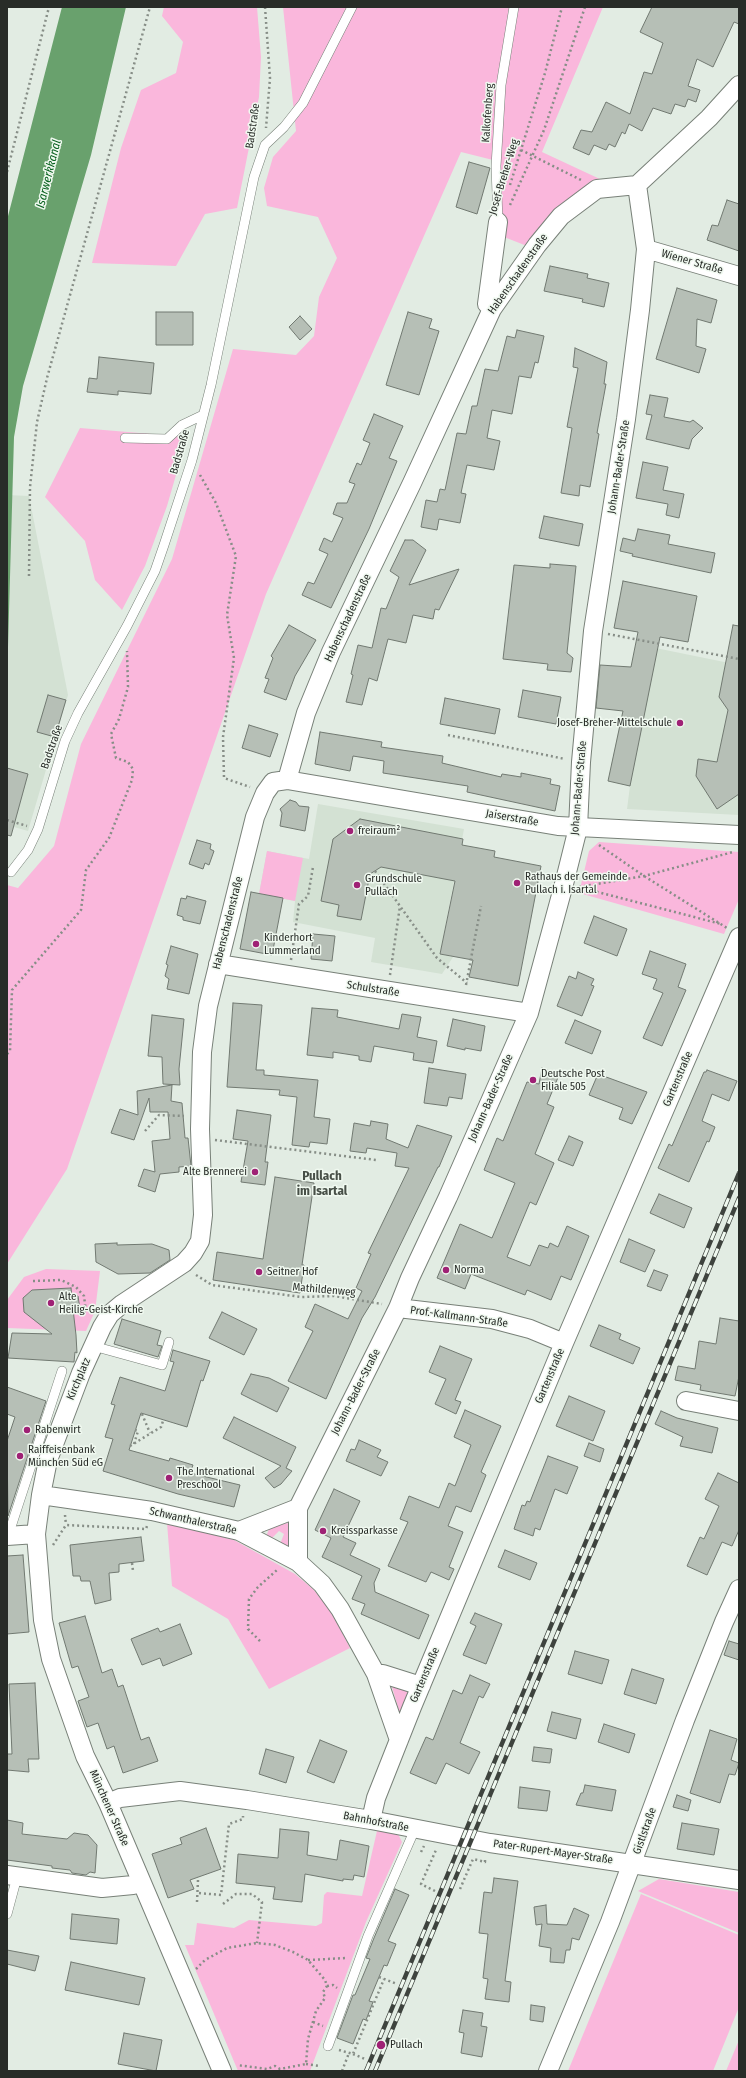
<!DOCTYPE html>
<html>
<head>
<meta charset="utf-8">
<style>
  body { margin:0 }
  #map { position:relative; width:746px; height:2078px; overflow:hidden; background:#e2ece3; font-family:"Fira Sans Condensed",sans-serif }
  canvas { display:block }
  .frame { position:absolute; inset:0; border:8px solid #282c28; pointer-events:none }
</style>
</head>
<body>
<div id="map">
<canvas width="746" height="2078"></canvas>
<div class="frame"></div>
</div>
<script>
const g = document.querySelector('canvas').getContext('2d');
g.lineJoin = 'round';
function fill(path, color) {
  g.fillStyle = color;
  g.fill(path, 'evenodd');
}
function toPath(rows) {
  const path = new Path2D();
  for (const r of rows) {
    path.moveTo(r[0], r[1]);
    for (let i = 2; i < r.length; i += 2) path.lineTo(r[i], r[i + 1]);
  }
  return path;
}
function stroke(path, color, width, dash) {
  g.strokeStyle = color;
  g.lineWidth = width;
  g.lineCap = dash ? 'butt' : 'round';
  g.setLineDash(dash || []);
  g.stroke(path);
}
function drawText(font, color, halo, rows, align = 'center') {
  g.font = font + ' "Fira Sans Condensed",sans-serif';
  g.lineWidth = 3;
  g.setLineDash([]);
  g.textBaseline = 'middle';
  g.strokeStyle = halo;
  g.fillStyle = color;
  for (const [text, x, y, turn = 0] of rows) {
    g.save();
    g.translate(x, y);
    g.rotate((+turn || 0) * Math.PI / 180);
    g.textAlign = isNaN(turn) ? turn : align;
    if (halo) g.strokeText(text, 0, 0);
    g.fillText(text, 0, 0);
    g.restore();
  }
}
const built = toPath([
  [7,495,29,496,68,695,28,831,7,825],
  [636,644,739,665,739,815,627,809,630,786,608,781],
  [318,804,464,829,440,954,453,957,442,974,371,962,375,938,293,922,295,901,259,894,267,851,309,859]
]);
const green = toPath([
  [164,7,257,7,261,57,259,97,237,208,205,214,176,266,92,263,121,148,141,90,176,73,183,42,162,16],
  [283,7,603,7,542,152,602,180,527,246,499,235,501,162,461,152,266,594,67,1169,7,1264,7,885,18,888,54,846,81,744,172,559,233,349,296,355,314,336,319,297,337,258,318,217,267,206,264,188,273,157,296,131],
  [80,428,187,437,167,506,145,566,122,610,95,580,85,541,45,497],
  [599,842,739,852,739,899,724,934,579,893,589,851],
  [267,851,303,858,295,901,259,894],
  [46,1269,100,1271,95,1311,86,1331,7,1328,7,1300,24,1277],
  [167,1523,234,1540,295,1574,314,1590,332,1613,350,1648,269,1689,228,1619,172,1586],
  [287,1523,289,1524,290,1545,288,1548,280,1544,284,1534,279,1531,270,1540,266,1537,269,1529],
  [390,1680,411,1686,400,1714],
  [377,1831,398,1834,402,1842,366,1922,310,2071,238,2071,185,1945,194,1945,197,1923,234,1928,249,1920,316,1926,322,1923,324,1895,327,1892,362,1896],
  [659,1879,739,1892,739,1933,638,1891],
  [641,1894,739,1935,739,2007,713,2071,568,2071],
  [739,2040,739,2071,726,2071]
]);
const water = toPath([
  [62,7,126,7,91,155,23,386,14,437,7,682,7,220]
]);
const building = toPath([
  [652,7,739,7,739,24,734,22,713,67,697,59,688,86,700,90,696,102,688,99,685,107,675,104,671,114,653,108,642,131,629,124,625,134,622,132,615,147,609,144,606,150,594,145,589,155,573,148,581,130,592,132,606,102,630,114,644,72,652,74,663,43,640,32,652,7],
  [469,162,490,168,477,214,456,207,469,162],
  [727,200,739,204,739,251,707,240,712,225,718,226,727,200],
  [550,266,588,274,587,278,609,283,604,307,582,302,583,299,544,291,550,266],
  [677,288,717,300,711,323,697,319,696,346,706,349,699,373,656,359,677,288],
  [156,312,193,312,193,345,156,345,156,312],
  [408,312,432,319,429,328,439,331,419,395,386,385,408,312],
  [300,316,312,329,300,340,289,327,300,316],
  [517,330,544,336,538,363,535,362,531,378,519,376,512,414,492,410,487,438,500,441,494,470,467,465,461,493,466,494,460,523,439,519,437,530,421,527,426,500,437,502,440,489,445,490,457,433,466,434,472,406,477,406,485,369,498,371,507,336,515,338,517,330],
  [575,348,607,362,604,384,606,384,597,433,599,434,590,487,580,485,579,496,561,493,572,428,567,427,578,368,573,367,575,348],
  [99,357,154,363,151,394,118,391,118,395,87,392,89,378,97,379,99,357],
  [650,395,668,398,664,417,690,422,693,420,703,428,692,439,689,449,646,439,652,415,646,414,650,395],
  [374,414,403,426,389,458,397,461,369,529,331,608,302,595,308,582,314,584,328,554,319,550,324,538,332,542,343,518,333,514,337,503,347,503,355,484,349,482,357,463,361,465,370,443,363,440,374,414],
  [643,462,668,467,663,490,684,494,679,518,666,515,668,504,636,498,643,462],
  [544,516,583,524,579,546,539,538,544,516],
  [638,529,670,535,668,544,715,553,711,573,632,556,633,554,620,551,623,538,635,541,638,529],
  [405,540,413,540,426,550,409,585,459,569,439,610,435,609,433,619,413,615,406,643,388,639,377,681,369,678,362,705,346,702,353,675,351,674,358,645,372,648,381,608,386,609,399,577,390,571,405,540],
  [550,564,576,566,567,653,573,658,571,672,547,670,548,664,503,659,514,565,550,568,550,564],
  [623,581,697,596,688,642,660,637,630,786,608,781,623,711,596,708,600,665,631,667,638,632,614,628,623,581],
  [289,625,316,640,295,676,286,700,264,692,269,679,265,678,273,658,271,656,289,625],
  [733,625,739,626,739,794,717,809,696,776,698,759,717,762,728,710,719,697,733,625],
  [523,690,561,697,556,724,518,717,523,690],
  [48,695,66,700,55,737,37,732,48,695],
  [445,698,500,709,495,734,440,724,445,698],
  [249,725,278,734,270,757,242,748,249,725],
  [320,732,382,742,381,747,443,756,442,763,501,777,502,774,521,777,521,773,551,779,550,784,560,786,555,811,467,792,468,786,383,773,384,761,353,756,350,771,315,764,320,732],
  [7,768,28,774,11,836,7,835,7,768],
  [290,800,296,802,299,806,309,807,305,831,280,826,282,813,280,809,290,800],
  [360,819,463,839,462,845,495,851,494,857,541,866,518,986,469,977,473,960,440,954,455,881,381,867,370,874,361,920,337,916,339,905,321,901,333,839,360,819],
  [197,840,211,844,210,849,214,851,209,865,205,863,203,869,189,864,197,840],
  [251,892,283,898,272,955,240,949,251,892],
  [187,896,206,901,200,924,183,920,183,917,177,915,181,898,186,899,187,896],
  [594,916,627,929,617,956,584,943,594,916],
  [313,934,335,936,332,961,311,959,313,934],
  [171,946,198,954,189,994,167,989,169,979,165,976,168,965,166,964,171,946],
  [650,951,686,964,678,987,686,990,662,1046,643,1038,663,993,653,989,657,979,642,974,650,951],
  [578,972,594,979,591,985,594,986,582,1016,557,1006,569,976,576,979,578,972],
  [233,1003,262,1005,256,1070,264,1070,264,1075,318,1080,314,1117,330,1119,327,1144,310,1142,309,1147,292,1145,297,1097,279,1095,280,1090,227,1087,233,1003],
  [312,1008,338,1010,337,1017,399,1029,402,1014,421,1017,417,1037,437,1041,433,1063,413,1060,414,1053,374,1046,371,1062,359,1060,359,1056,333,1052,333,1058,307,1055,312,1008],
  [152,1015,184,1019,179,1069,180,1085,163,1084,162,1057,148,1056,152,1015],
  [453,1019,485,1026,481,1051,465,1048,465,1050,447,1046,453,1019],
  [575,1020,601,1031,592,1054,565,1043,575,1020],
  [429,1068,466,1074,462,1099,449,1097,447,1106,424,1103,429,1068],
  [542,1068,559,1075,547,1104,554,1107,535,1154,554,1163,536,1205,530,1202,507,1257,530,1266,539,1245,548,1248,550,1243,558,1247,567,1226,589,1236,571,1280,561,1276,551,1300,527,1290,525,1295,471,1274,465,1289,437,1278,460,1224,492,1238,515,1183,484,1170,497,1138,503,1141,527,1082,539,1084,542,1068],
  [707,1070,737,1081,729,1101,712,1094,702,1121,715,1127,709,1142,707,1141,689,1182,658,1168,669,1144,672,1146,704,1072,706,1072,707,1070],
  [598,1074,647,1092,632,1124,619,1119,623,1108,589,1095,598,1074],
  [172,1085,171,1101,182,1103,185,1138,188,1138,191,1166,179,1167,179,1172,160,1174,155,1192,138,1186,144,1169,155,1172,152,1141,170,1139,168,1112,150,1112,149,1098,134,1140,111,1133,120,1109,138,1115,137,1091,172,1085],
  [237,1110,271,1115,265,1162,268,1162,265,1185,241,1182,248,1141,233,1139,237,1110],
  [371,1121,388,1124,386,1139,408,1148,417,1125,452,1136,439,1167,438,1167,375,1297,362,1318,326,1399,288,1381,313,1331,305,1327,315,1304,348,1319,362,1291,356,1288,371,1254,368,1253,409,1168,395,1166,397,1153,367,1148,366,1153,350,1151,354,1123,370,1126,371,1121],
  [569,1136,583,1142,573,1166,558,1160,569,1136],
  [275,1177,314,1183,302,1265,304,1265,300,1293,213,1280,217,1252,263,1259,275,1177],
  [659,1194,692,1208,684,1228,650,1213,659,1194],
  [629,1239,655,1250,645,1272,620,1262,629,1239],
  [117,1243,117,1245,152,1244,169,1250,170,1260,150,1273,118,1274,96,1262,95,1244,117,1243],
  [654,1270,668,1275,661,1291,647,1286,654,1270],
  [71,1288,72,1297,78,1296,80,1309,73,1309,76,1335,77,1353,75,1352,74,1362,8,1358,12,1333,52,1334,24,1312,23,1298,32,1290,71,1288],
  [222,1312,257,1329,244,1355,209,1338,222,1312],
  [720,1318,739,1321,739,1376,735,1396,700,1390,701,1385,675,1380,678,1366,695,1369,699,1341,716,1344,720,1318],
  [122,1319,161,1331,157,1345,162,1346,158,1357,114,1344,122,1319],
  [599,1325,621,1334,619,1339,640,1348,633,1364,590,1346,599,1325],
  [440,1346,472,1359,455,1400,461,1402,456,1414,435,1404,446,1379,429,1372,440,1346],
  [173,1350,210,1361,203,1381,201,1380,187,1427,141,1413,129,1450,169,1461,170,1458,193,1465,190,1473,240,1485,234,1507,178,1494,103,1471,113,1439,105,1437,115,1405,111,1404,120,1377,165,1391,174,1362,170,1361,173,1350],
  [251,1374,269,1378,289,1388,277,1412,241,1394,251,1374],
  [7,1387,46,1401,8,1516,7,1441,15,1417,7,1414,7,1387],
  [569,1396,605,1411,593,1441,556,1426,569,1396],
  [465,1410,501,1426,481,1472,486,1475,471,1512,456,1506,448,1526,463,1532,449,1567,454,1569,449,1580,431,1572,426,1582,388,1566,408,1522,400,1519,409,1496,439,1508,449,1483,455,1486,471,1445,454,1437,465,1410],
  [661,1411,677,1418,718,1428,712,1453,680,1446,683,1437,655,1424,661,1411],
  [234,1417,296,1447,286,1468,292,1471,281,1484,274,1488,265,1478,281,1466,223,1438,234,1417],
  [359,1440,381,1450,377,1457,388,1462,381,1476,346,1461,351,1449,355,1450,359,1440],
  [589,1443,604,1449,600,1462,584,1456,589,1443],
  [548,1456,578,1467,567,1494,555,1489,540,1530,535,1528,533,1536,514,1529,522,1505,525,1506,527,1501,530,1502,548,1456],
  [718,1473,739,1483,739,1530,732,1546,722,1542,707,1575,687,1566,700,1537,704,1539,719,1506,705,1499,718,1473],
  [334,1489,360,1501,343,1537,356,1543,350,1555,380,1569,374,1583,375,1592,429,1615,419,1639,361,1614,365,1604,352,1599,362,1576,322,1557,331,1538,315,1530,334,1489],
  [141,1537,144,1561,119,1564,119,1572,109,1573,111,1600,95,1604,90,1581,81,1581,80,1576,73,1576,70,1545,141,1537],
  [505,1550,537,1563,530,1580,498,1567,505,1550],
  [23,1555,29,1632,7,1634,7,1556,23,1555],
  [475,1613,502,1624,486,1664,463,1655,476,1626,470,1623,475,1613],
  [85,1616,102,1673,112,1669,118,1687,123,1685,141,1740,149,1737,158,1761,123,1773,114,1746,107,1749,98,1723,87,1727,78,1701,89,1697,78,1666,72,1668,59,1623,85,1616],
  [180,1624,192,1654,163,1666,160,1658,142,1665,131,1639,158,1628,160,1632,180,1624],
  [729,1641,739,1644,739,1660,724,1655,729,1641],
  [575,1651,609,1660,602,1684,568,1674,575,1651],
  [632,1669,664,1679,656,1704,624,1694,632,1669],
  [470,1675,490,1684,483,1698,479,1696,460,1743,480,1752,469,1774,446,1763,436,1784,410,1773,426,1737,433,1740,453,1690,462,1694,470,1675],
  [35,1683,39,1759,28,1759,29,1772,7,1770,7,1754,12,1754,9,1684,35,1683],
  [552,1712,581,1719,576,1739,547,1731,552,1712],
  [604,1724,635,1734,629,1753,598,1742,604,1724],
  [710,1730,737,1739,731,1760,739,1763,735,1775,729,1774,720,1803,690,1793,710,1730],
  [320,1740,347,1751,334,1783,307,1772,320,1740],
  [534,1747,552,1749,550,1763,532,1761,534,1747],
  [266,1749,294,1757,286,1783,259,1774,266,1749],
  [585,1785,616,1790,612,1811,576,1805,581,1793,583,1793,585,1785],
  [520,1787,550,1791,547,1811,518,1808,520,1787],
  [677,1795,691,1800,688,1811,673,1807,677,1795],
  [7,1820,23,1823,22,1834,67,1839,74,1833,88,1835,97,1845,95,1873,90,1872,86,1875,72,1873,70,1870,52,1868,52,1866,7,1860,7,1820],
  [682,1823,719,1829,714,1855,677,1849,682,1823],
  [206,1828,221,1869,190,1880,194,1889,168,1898,152,1854,182,1844,180,1838,206,1828],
  [280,1829,309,1832,307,1855,337,1860,340,1840,369,1846,364,1877,354,1875,353,1880,343,1879,343,1881,305,1874,302,1902,273,1899,275,1887,236,1883,238,1854,278,1858,280,1829],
  [494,1878,518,1881,505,1981,511,1982,509,2002,485,1999,488,1979,483,1978,488,1934,479,1933,484,1892,492,1893,494,1878],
  [395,1889,409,1895,388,1941,396,1944,387,1966,384,1965,369,2001,373,2002,366,2020,363,2019,353,2044,337,2038,353,1995,355,1995,370,1959,366,1958,374,1938,395,1889],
  [546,1905,547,1924,567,1925,574,1908,589,1915,579,1940,572,1938,570,1950,566,1950,564,1963,550,1962,551,1948,539,1946,542,1924,536,1925,534,1907,546,1905],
  [72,1914,119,1919,117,1944,70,1939,72,1914],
  [7,1950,39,1956,35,1971,7,1964,7,1950],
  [71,1962,145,1978,139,2005,65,1990,71,1962],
  [531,2005,545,2007,543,2022,530,2020,531,2005],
  [463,2010,483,2013,481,2026,487,2027,482,2057,461,2053,464,2033,459,2032,463,2010],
  [124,2033,162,2040,156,2071,118,2064,124,2033]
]);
const path = toPath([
  [265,7,270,78,266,128],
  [521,150,581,180],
  [7,172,49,7],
  [510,185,545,73,562,7],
  [510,205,544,130,585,7],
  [200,475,216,503,236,556,227,615,234,658,223,737,224,778,250,787],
  [29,576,30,487,37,422,47,378,150,7],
  [608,634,739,659],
  [448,735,565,759],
  [7,820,27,826],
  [599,845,644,876,727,928],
  [375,871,437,958,467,983],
  [579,887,644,876,733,852],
  [582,888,721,924],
  [291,960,299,904,308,896,313,867],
  [390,975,400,906],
  [466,985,481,906],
  [7,1054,10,1051,12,990,81,910,86,870,109,838,132,780,133,769,128,762,116,758,111,734,119,719,128,687,127,651],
  [145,1131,159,1115,184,1116],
  [215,1140,376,1160],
  [196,1275,212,1285,301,1297,334,1296,382,1304],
  [33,1281,61,1280,76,1287,84,1296,86,1312],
  [76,1309,77,1312,93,1311],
  [142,1414,150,1433],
  [134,1444,138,1431,135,1430],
  [130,1446,161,1427,163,1421],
  [65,1515,66,1525],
  [53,1545,66,1525,146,1529,147,1526],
  [132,1563,133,1571],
  [260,1641,248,1629,249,1599,258,1587,277,1570],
  [421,1852,424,1846],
  [460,1889,473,1859,485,1862,485,1859],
  [435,1891,421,1884,436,1850],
  [199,1893,221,1895,229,1824,243,1819,243,1816],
  [197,1902,198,1880],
  [223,1904,236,1894,252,1894,262,1902,257,1943],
  [308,1960,347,1958],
  [196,1969,205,1960,227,1948,257,1943,275,1945,293,1952,308,1960,325,1980,327,1986,323,1992,325,1998,316,2011,308,2039,306,2064,280,2069,275,2066,267,2069,237,2065],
  [379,1977,397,1984],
  [327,1986,333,1985,337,1988],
  [313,2022,323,2026],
  [339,2050,353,2054,384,1979],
  [353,2054,365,2059],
  [306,2064,320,2066],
  [342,2071,349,2053]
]);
const service = toPath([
  [498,222,496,166,501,85,514,7],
  [125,438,167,439,182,425,203,415],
  [11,872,28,850,38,829,65,741,78,713,127,626,155,571,164,545,192,460,211,385,254,177,265,145,284,127,303,103,352,7],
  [93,1346,162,1365,169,1342],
  [8,1536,62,1371],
  [7,1914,17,1877],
  [328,2046,368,1936,415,1829]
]);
const minor = toPath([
  [646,249,739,276],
  [492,309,487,304,498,222],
  [287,780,306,713,331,652,412,483,492,309,537,245,561,216,597,189,637,185,709,118,739,85],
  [218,964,529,1013],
  [398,1308,492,1319,530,1329,564,1343],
  [686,1401,739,1411],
  [41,1495,152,1511,239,1531,298,1562,322,1584,340,1609,376,1674,399,1740],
  [239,1531,298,1508],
  [7,1536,36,1534],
  [298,1562,298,1508,398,1308,410,1278,448,1197,529,1013,564,884,578,828,581,762,593,631,626,419,640,310,646,249,637,185],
  [376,1674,383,1674,421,1686],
  [108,1803,120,1798,180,1791,247,1800,371,1820,490,1843,739,1880],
  [371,1820,376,1798,412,1707,564,1343,739,937],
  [7,1875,102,1888,133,1885,141,1882],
  [222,2071,108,1803,85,1756,51,1659,43,1620,36,1534,41,1495,48,1460,81,1373,102,1327,110,1314,122,1304,184,1263,193,1253,200,1241,203,1215,200,1129,202,1052,208,1006,255,817,265,793,273,782,287,780,558,826,739,835],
  [548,2071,610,1922,685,1720,724,1622,739,1589]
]);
const rail = toPath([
  [366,2071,739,1173],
  [375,2071,739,1198]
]);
const markers = [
  [680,723,4,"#9f2175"],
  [350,831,4,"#9f2175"],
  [517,883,4,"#9f2175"],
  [357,885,4,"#9f2175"],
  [256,944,4,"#9f2175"],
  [533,1080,4,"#9f2175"],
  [255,1172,4,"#9f2175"],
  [446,1270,4,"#9f2175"],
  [259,1272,4,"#9f2175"],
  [51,1303,4,"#9f2175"],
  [27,1430,4,"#9f2175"],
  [20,1456,4,"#9f2175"],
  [169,1478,4,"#9f2175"],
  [323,1531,4,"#9f2175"],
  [381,2045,5,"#9f2175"]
];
const streetNames = [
  ["Kalkofenberg",488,113,-86],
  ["Badstraße",253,126,-82],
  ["Josef-Breher-Weg",504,177,-73],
  ["Wiener Straße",692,262,16],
  ["Habenschadenstraße",518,274,-55],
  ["Badstraße",180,452,-74],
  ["Johann-Bader-Straße",619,467,-81],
  ["Habenschadenstraße",348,618,-65],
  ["Badstraße",52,747,-71],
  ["Johann-Bader-Straße",579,788,-85],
  ["Jaiserstraße",512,818,10],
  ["Habenschadenstraße",228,923,-76],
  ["Schulstraße",373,989,9],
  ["Gartenstraße",678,1079,-67],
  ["Johann-Bader-Straße",491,1098,-66],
  ["Mathildenweg",324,1290,5],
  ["Prof.-Kallmann-Straße",459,1317,8],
  ["Gartenstraße",550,1376,-67],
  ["Kirchplatz",79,1379,-67],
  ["Johann-Bader-Straße",356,1392,-63],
  ["Schwanthalerstraße",193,1521,13],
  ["Gartenstraße",425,1675,-67],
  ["Münchener Straße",109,1808,66],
  ["Bahnhofstraße",376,1822,11],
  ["Gistlstraße",645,1831,-70],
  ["Pater-Rupert-Mayer-Straße",553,1852,8]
];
const poiNames = [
  ["Josef-Breher-Mittelschule",672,723,"right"],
  ["freiraum²",358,831],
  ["Rathaus der Gemeinde",525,877],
  ["Pullach i. Isartal",525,890],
  ["Grundschule",365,879],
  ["Pullach",365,892],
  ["Kinderhort",264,938],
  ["Lummerland",264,951],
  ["Deutsche Post",541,1074],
  ["Filiale 505",541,1087],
  ["Alte Brennerei",247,1172,"right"],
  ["Norma",454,1270],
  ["Seitner Hof",267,1272],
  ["Alte",59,1297],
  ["Heilig-Geist-Kirche",59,1310],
  ["Rabenwirt",35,1430],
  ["Raiffeisenbank",28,1450],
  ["München Süd eG",28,1463],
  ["The International",177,1472],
  ["Preschool",177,1485],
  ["Kreissparkasse",331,1531],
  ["Pullach",390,2045]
];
const waterNames = [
  ["Isarwerkkanal",49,174,-76]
];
const quarterNames = [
  ["Pullach",322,1176],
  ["im Isartal",322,1191]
];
fill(built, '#d3e1d3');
fill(green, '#fab7dc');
fill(water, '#69a16d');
fill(building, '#b6bfb6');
stroke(building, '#717971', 1);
stroke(service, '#788078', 10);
stroke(minor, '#788078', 20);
stroke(path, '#878e87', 2.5, [2, 3]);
stroke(service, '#fff', 9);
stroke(minor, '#fff', 18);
stroke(rail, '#3e433e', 4.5);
stroke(rail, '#f0f9f0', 3, [9]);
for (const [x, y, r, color] of markers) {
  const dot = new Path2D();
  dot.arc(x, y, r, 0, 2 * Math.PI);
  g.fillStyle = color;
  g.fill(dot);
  stroke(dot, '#f0f9f0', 1.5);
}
drawText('11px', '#282c28', '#f0f9f0', streetNames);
drawText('11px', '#282c28', '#f0f9f0', poiNames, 'left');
drawText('italic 12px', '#0a6220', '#f0f9f0', waterNames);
drawText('bold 13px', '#474f47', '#f0f9f0', quarterNames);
</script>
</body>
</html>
